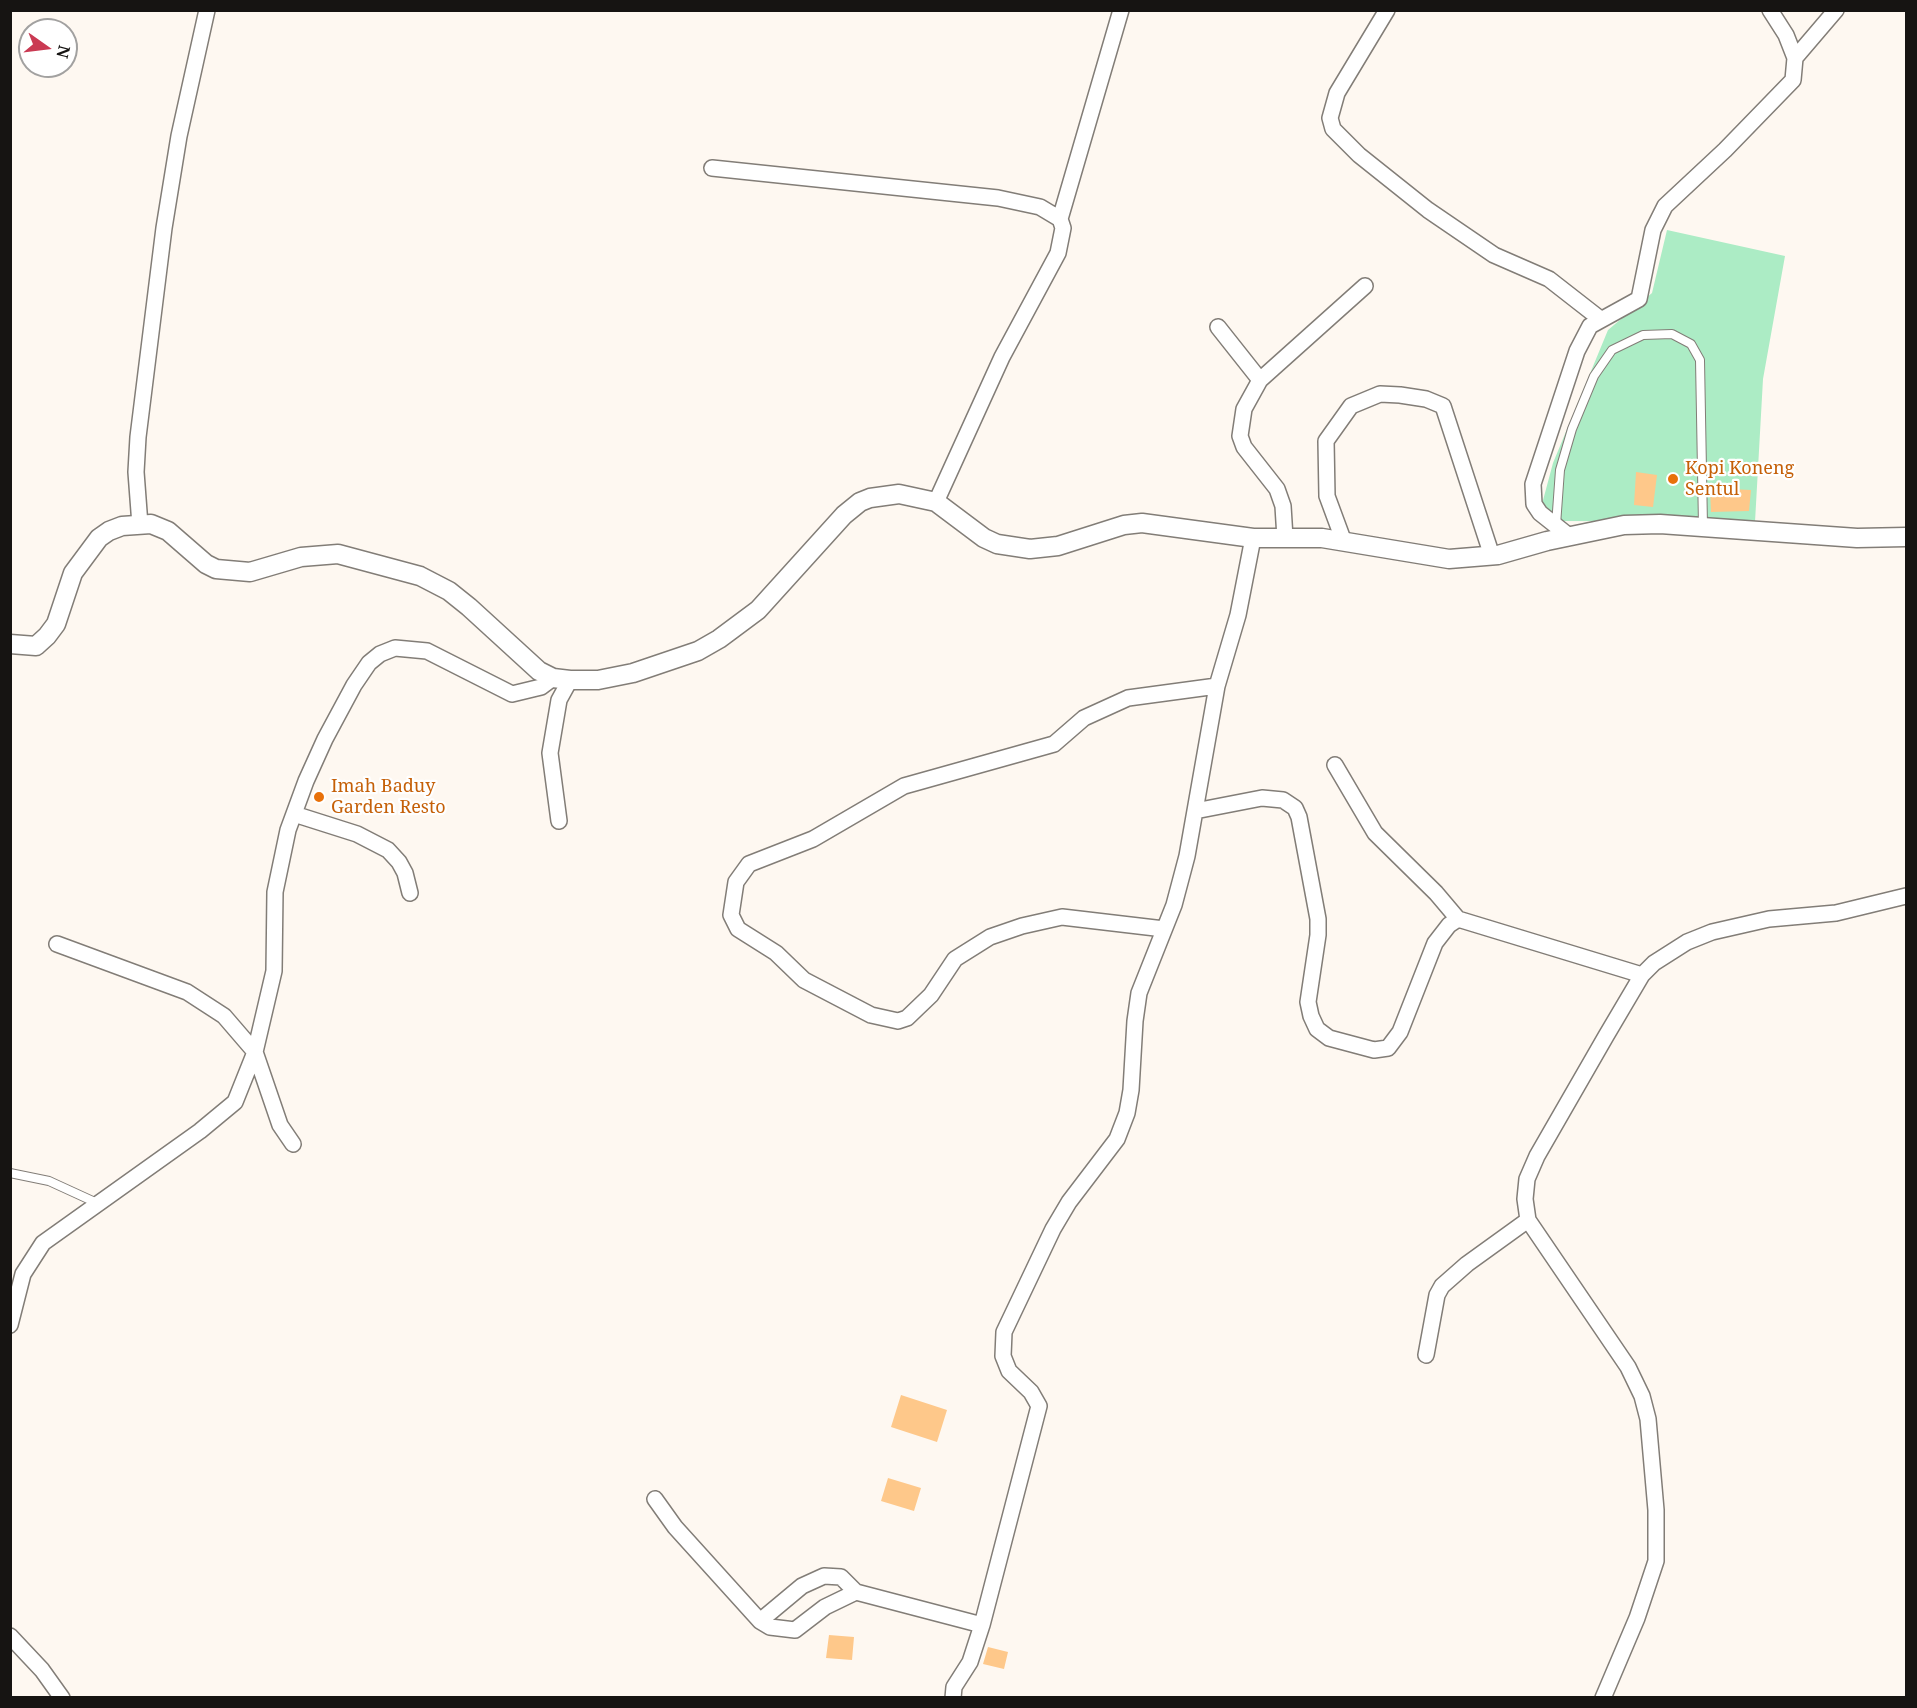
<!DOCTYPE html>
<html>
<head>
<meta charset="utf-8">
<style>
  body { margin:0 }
  #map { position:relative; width:1917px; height:1708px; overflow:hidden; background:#fef8f1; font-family:"Noto Serif",serif }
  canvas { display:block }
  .frame { position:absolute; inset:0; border:12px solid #161412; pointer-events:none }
  .north { position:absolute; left:18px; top:18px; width:60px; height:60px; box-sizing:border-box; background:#fff; border:2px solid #a2a1a0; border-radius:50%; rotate:104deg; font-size:16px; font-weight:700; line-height:24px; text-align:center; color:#161412 }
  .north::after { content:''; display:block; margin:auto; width:21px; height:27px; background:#ca3a53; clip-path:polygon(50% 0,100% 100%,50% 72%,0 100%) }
</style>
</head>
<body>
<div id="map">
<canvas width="1917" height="1708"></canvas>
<div class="frame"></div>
<div class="north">N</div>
</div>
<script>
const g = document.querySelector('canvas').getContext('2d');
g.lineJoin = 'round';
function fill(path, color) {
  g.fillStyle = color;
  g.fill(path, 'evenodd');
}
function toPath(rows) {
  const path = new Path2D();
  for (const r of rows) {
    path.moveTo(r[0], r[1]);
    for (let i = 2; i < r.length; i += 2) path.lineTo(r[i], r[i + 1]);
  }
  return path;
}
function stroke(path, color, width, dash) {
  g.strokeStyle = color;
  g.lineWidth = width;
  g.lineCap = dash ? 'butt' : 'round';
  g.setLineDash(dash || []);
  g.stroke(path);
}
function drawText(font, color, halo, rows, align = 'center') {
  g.font = font + ' "Noto Serif",serif';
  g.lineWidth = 4.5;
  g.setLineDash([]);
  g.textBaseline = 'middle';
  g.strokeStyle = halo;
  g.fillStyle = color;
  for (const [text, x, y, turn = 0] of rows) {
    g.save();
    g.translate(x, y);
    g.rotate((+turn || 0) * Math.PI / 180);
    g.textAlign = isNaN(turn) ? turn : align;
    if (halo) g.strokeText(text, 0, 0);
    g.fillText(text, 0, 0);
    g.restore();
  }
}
const green = toPath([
  [1667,230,1785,256,1763,379,1755,522,1561,521,1542,504,1553,463,1608,330,1652,293]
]);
const building = toPath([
  [1636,472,1657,475,1653,507,1634,505],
  [1710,488,1751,490,1749,511,1711,512],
  [901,1395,947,1410,937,1442,891,1427],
  [888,1478,921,1488,914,1511,881,1501],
  [829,1635,854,1637,852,1660,826,1658],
  [988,1647,1008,1652,1004,1669,983,1664]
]);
const service = toPath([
  [1556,525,1560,470,1572,429,1594,376,1612,350,1643,335,1672,334,1691,344,1700,360,1703,526],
  [10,1173,49,1181,97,1203]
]);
const minor = toPath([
  [1387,10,1337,93,1330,118,1333,129,1359,155,1428,210,1494,255,1549,279,1599,318],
  [1795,58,1836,10],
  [712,168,998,198,1040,207,1060,219,1063,228,1058,253,1002,357,936,502],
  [1060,219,1121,10],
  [1218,327,1260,380],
  [140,525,136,472,138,437,164,228,179,136,207,10],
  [1569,536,1540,513,1534,504,1533,484,1577,351,1590,326,1639,299,1653,230,1665,206,1725,150,1793,80,1795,58,1786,35,1770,10],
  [1285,538,1283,506,1277,489,1244,447,1240,436,1244,409,1260,380,1365,286],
  [1344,542,1327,496,1326,441,1351,406,1380,394,1400,395,1426,399,1443,406,1492,556],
  [1335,765,1375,833,1436,893,1458,919,1642,975],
  [1195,811,1262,798,1283,800,1295,808,1299,817,1318,919,1318,935,1308,1002,1311,1016,1317,1029,1329,1038,1374,1050,1388,1048,1400,1032,1435,943,1449,925,1458,919],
  [294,814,357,834,388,850,399,862,405,873,410,893],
  [559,821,550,753,559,700,570,680],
  [1164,929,1062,917,1022,926,990,937,955,959,931,995,907,1018,898,1021,871,1015,804,980,776,953,738,929,731,915,736,882,749,864,813,839,904,786,1054,744,1084,718,1128,698,1217,686],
  [57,944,187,992,224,1016,255,1052,280,1125,293,1144],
  [10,1325,23,1274,43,1243,200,1131,235,1102,255,1052,274,971,275,892,288,830,306,781,325,739,354,685,369,663,380,654,395,648,427,651,512,694,541,687,553,678],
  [1426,1355,1437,1295,1442,1286,1467,1264,1528,1220],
  [655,1499,675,1527,760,1621,770,1627,795,1630,825,1607,856,1592,982,1625],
  [760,1621,802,1586,824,1576,841,1577,856,1592],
  [10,1636,42,1670,62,1698],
  [953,1698,954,1687,970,1662,982,1625,1039,1406,1031,1392,1009,1371,1003,1356,1004,1332,1053,1229,1069,1202,1117,1139,1127,1113,1131,1090,1135,1021,1139,993,1174,905,1187,856,1217,686,1238,615,1253,538],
  [1603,1698,1637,1618,1656,1561,1656,1510,1648,1419,1642,1396,1628,1367,1528,1220,1525,1199,1527,1179,1537,1156,1606,1036,1642,975,1654,963,1687,942,1712,932,1769,919,1836,913,1906,896]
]);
const tertiary = toPath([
  [10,644,36,646,47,636,56,624,73,573,99,538,109,531,122,526,151,524,168,531,206,564,216,569,250,572,301,557,338,554,420,576,449,591,469,607,539,671,553,678,570,680,598,680,633,673,698,651,719,639,758,610,844,515,860,502,870,498,899,494,936,502,984,538,997,544,1030,549,1058,546,1124,525,1142,523,1253,538,1322,538,1449,559,1498,555,1547,541,1624,525,1660,524,1857,538,1906,537]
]);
const markers = [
  [1673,479,6,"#e8710a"],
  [319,797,6,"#e8710a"]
];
const foodNames = [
  ["Kopi Koneng",1685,469],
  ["Sentul",1685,490],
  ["Imah Baduy",331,787],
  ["Garden Resto",331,808]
];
fill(green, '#acecc5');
fill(building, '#fec88a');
stroke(service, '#827d77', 10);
stroke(minor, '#827d77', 18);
stroke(tertiary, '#827d77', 21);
stroke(service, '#fff', 8);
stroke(minor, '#fff', 15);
stroke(tertiary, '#fff', 18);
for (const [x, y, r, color] of markers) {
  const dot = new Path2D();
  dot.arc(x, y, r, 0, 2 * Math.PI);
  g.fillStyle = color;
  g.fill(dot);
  stroke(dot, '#fff', 2);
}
drawText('18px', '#c56008', '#fff', foodNames, 'left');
</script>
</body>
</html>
